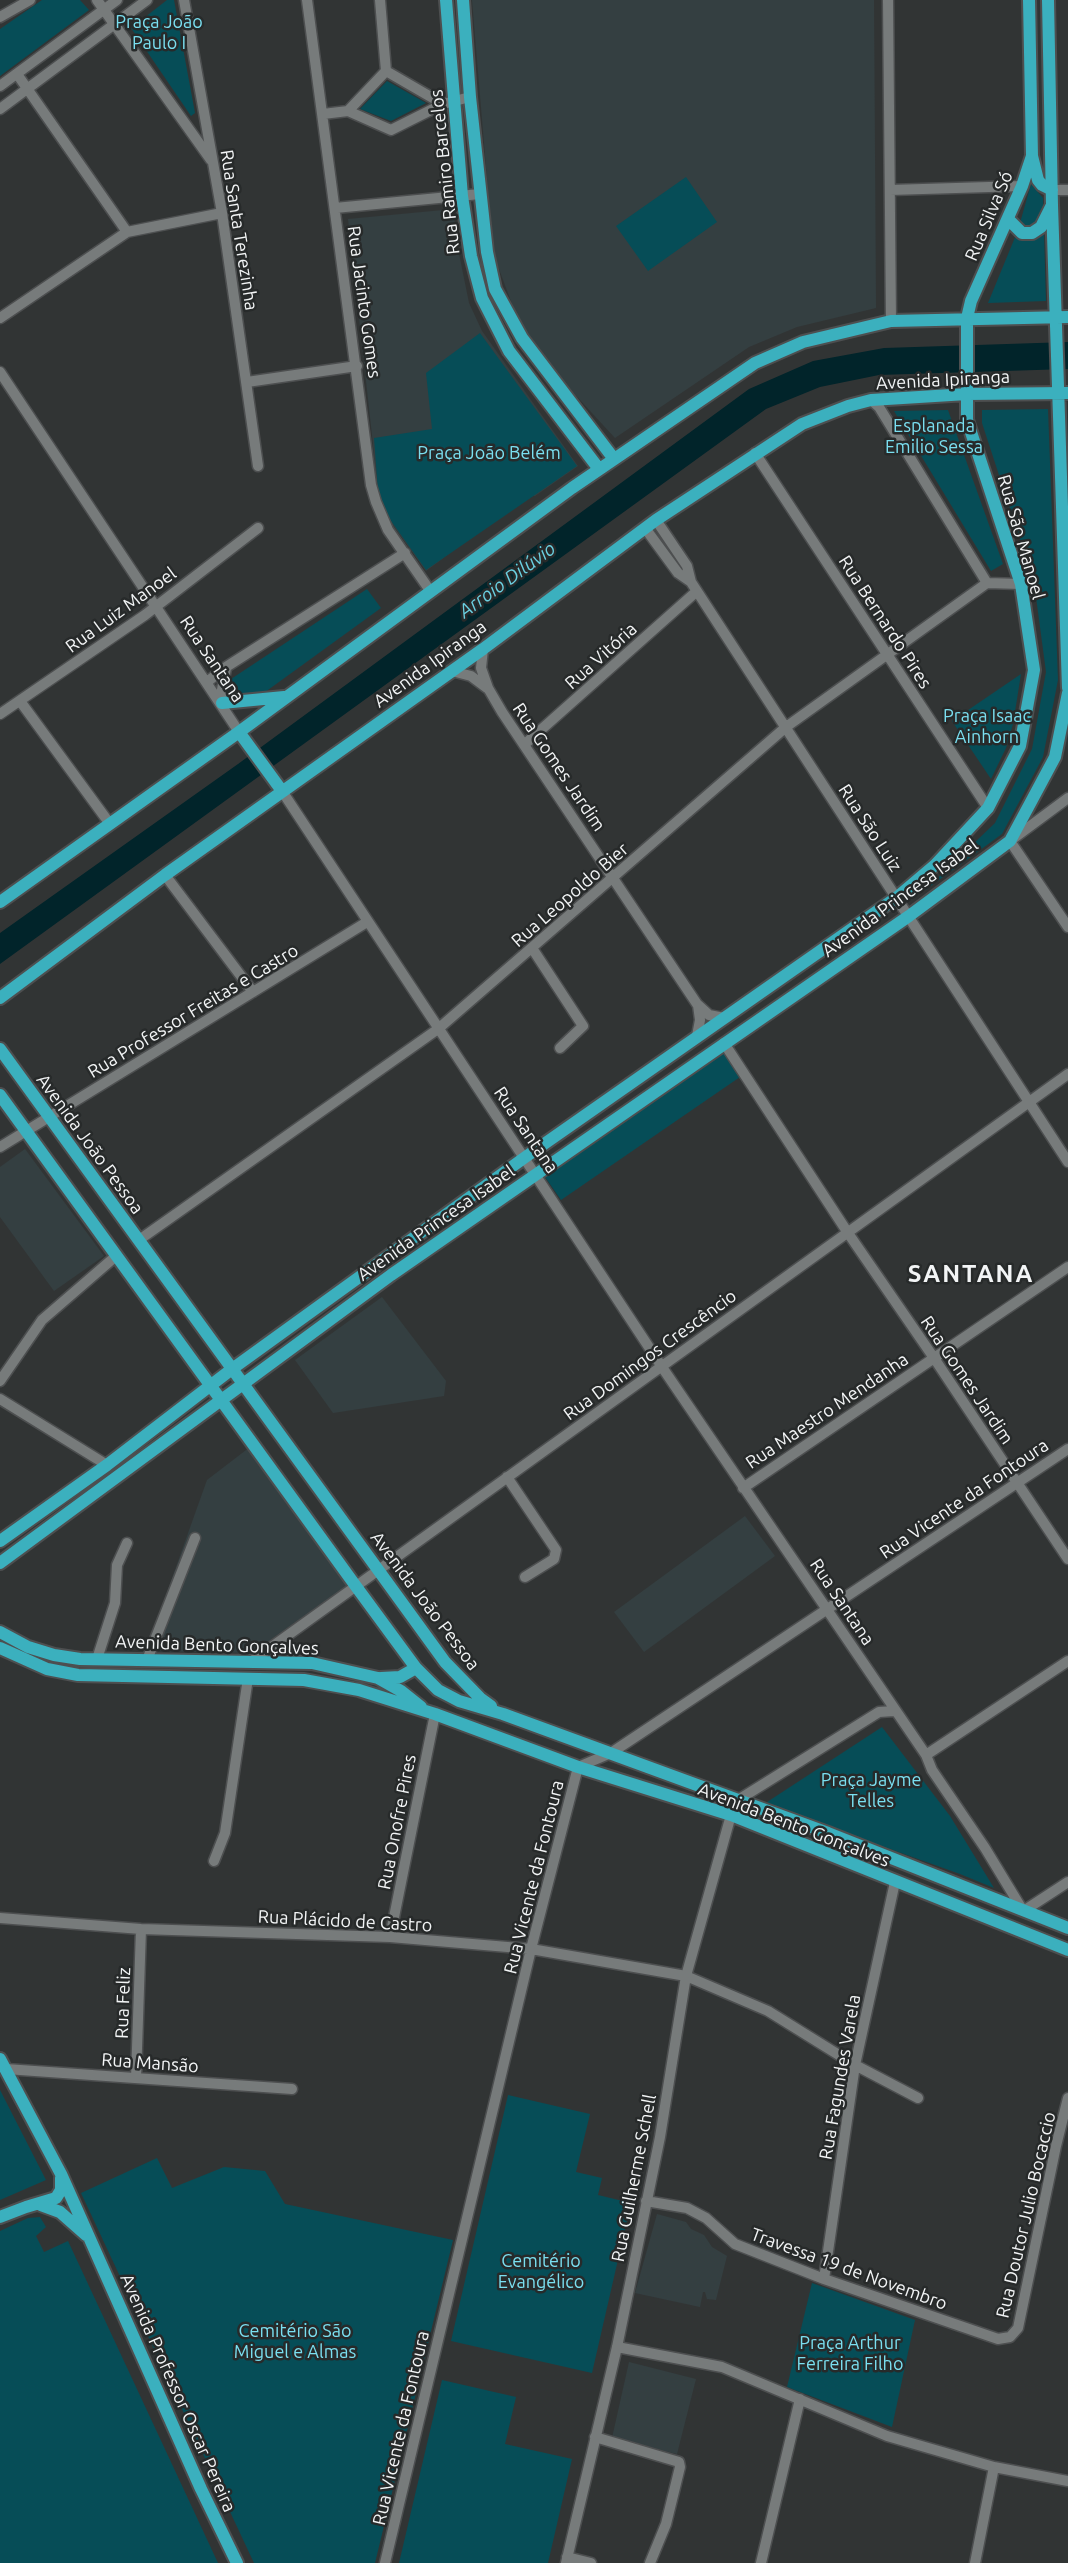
<!DOCTYPE html>
<html>
<head>
<meta charset="utf-8">
<style>
  body { margin:0 }
  canvas { display:block; background:#313434 }
</style>
</head>
<body>
<canvas width="1068" height="2563"></canvas>
<script>
const g = document.querySelector('canvas').getContext('2d');
g.lineJoin = 'round';
function fill(path, color) {
  g.fillStyle = color;
  g.fill(path, 'evenodd');
}
function toPath(rows) {
  const path = new Path2D();
  for (const r of rows) {
    path.moveTo(r[0], r[1]);
    for (let i = 2; i < r.length; i += 2) path.lineTo(r[i], r[i + 1]);
  }
  return path;
}
function stroke(path, color, width, dash) {
  g.strokeStyle = color;
  g.lineWidth = width;
  g.lineCap = dash ? 'butt' : 'round';
  g.setLineDash(dash || []);
  g.stroke(path);
}
function drawText(font, color, halo, rows, align = 'center') {
  g.font = font + ' Ubuntu,sans-serif';
  g.lineWidth = 5;
  g.setLineDash([]);
  g.textBaseline = 'middle';
  g.strokeStyle = halo;
  g.fillStyle = color;
  for (const [text, x, y, turn = 0] of rows) {
    g.save();
    g.translate(x, y);
    g.rotate((+turn || 0) * Math.PI / 180);
    g.textAlign = isNaN(turn) ? turn : align;
    if (halo) g.strokeText(text, 0, 0);
    g.fillText(text, 0, 0);
    g.restore();
  }
}
const built = toPath([
  [472,0,874,0,876,308,797,327,749,347,615,438,568,387,518,320,496,261,488,191],
  [454,209,455,234,469,303,482,331,578,466,535,496,509,497,510,508,426,571,378,505,372,435,348,219],
  [25,1149,104,1256,54,1291,0,1217,0,1167],
  [382,1297,446,1381,444,1396,333,1413,295,1360],
  [250,1447,349,1584,252,1653,146,1651,207,1480],
  [745,1516,775,1556,644,1652,614,1612],
  [657,2214,686,2222,691,2229,704,2235,712,2247,727,2256,716,2300,707,2299,705,2292,703,2292,700,2307,635,2293],
  [629,2362,696,2379,677,2454,612,2438]
]);
const green = toPath([
  [42,0,80,0,89,10,0,76,0,29],
  [167,0,174,0,195,113,191,116,131,28],
  [387,81,426,103,391,121,360,109],
  [686,177,717,222,648,271,616,226],
  [1031,184,1043,198,1046,301,988,303,1018,230],
  [480,333,577,466,426,570,379,504,374,438,432,429,426,373],
  [1048,409,1058,680,1043,757,1002,834,924,891,995,823,1032,749,1046,672,1034,582,982,423,982,410],
  [948,410,1003,564,991,571,894,411],
  [367,589,381,608,261,695,247,697,234,695,227,688,228,681],
  [1021,674,1013,724,1006,748,991,779,952,721],
  [724,1053,740,1077,561,1200,545,1177],
  [882,1727,950,1816,994,1888,960,1874,764,1804],
  [0,2090,46,2180,0,2200],
  [508,2095,590,2114,576,2172,602,2178,598,2195,631,2203,592,2373,451,2341],
  [157,2158,172,2188,224,2167,265,2171,285,2204,453,2240,375,2563,254,2563,81,2193],
  [40,2217,46,2227,36,2236,44,2252,68,2241,218,2563,0,2563,0,2231,28,2218],
  [812,2283,915,2320,892,2427,787,2387],
  [442,2380,516,2397,505,2444,572,2459,548,2563,399,2563]
]);
const water = toPath([
  [1068,342,1068,369,879,375,820,387,766,409,0,964,0,933,238,764,749,389,813,361,884,348]
]);
const minor = toPath([
  [97,0,211,160],
  [184,0,222,213,258,466],
  [307,0,371,485,376,502,388,530,431,592],
  [380,0,386,71],
  [888,0,891,321],
  [0,17,30,0],
  [17,74,127,232],
  [0,86,117,0],
  [0,109,147,0],
  [348,111,386,71,443,104],
  [323,114,348,111,391,130,443,104,470,97],
  [890,190,1022,186],
  [1052,190,1068,190],
  [335,208,480,194],
  [0,318,127,232,222,213],
  [0,372,239,732],
  [247,382,357,366],
  [871,400,879,407,987,583],
  [755,453,988,808],
  [656,520,687,566,691,582,1068,1162],
  [645,528,678,573,691,582],
  [483,649,481,668,488,688,502,712,697,1004,709,1015,724,1018],
  [452,671,471,676,487,688],
  [207,682,226,667,405,553],
  [20,701,110,824],
  [220,701,226,668],
  [0,714,145,615,258,528],
  [525,744,697,591],
  [282,791,664,1370,926,1755,932,1770,985,1848,1022,1909],
  [1068,798,1010,841,1068,927],
  [165,875,253,992],
  [532,948,583,1026,560,1048],
  [697,1036,700,1020,698,1005],
  [724,1043,848,1233,934,1358,1068,1559],
  [0,1147,367,922],
  [139,1240,438,1029,786,727,987,583,1021,584],
  [0,1381,42,1320,116,1256],
  [0,1399,107,1465],
  [507,1477,556,1550,554,1559,525,1577],
  [743,1488,1068,1267],
  [97,1659,115,1603,117,1565,127,1543],
  [147,1660,195,1538],
  [252,1661,1068,1074],
  [926,1755,1068,1661],
  [214,1861,225,1833,248,1678],
  [1025,1910,1068,1882],
  [0,1918,141,1929,390,1937,531,1949,686,1976,768,2011,855,2065,918,2098],
  [390,1937,435,1714],
  [6,2069,292,2089],
  [136,2078,141,1929],
  [646,2201,687,2208,706,2218,735,2244,824,2279,998,2339,1010,2337,1018,2328,1056,2146,1068,2098],
  [824,2279,855,2065,895,1882],
  [617,2347,722,2367,887,2436,994,2467,1068,2481],
  [595,2437,679,2462,680,2467,666,2524,650,2563],
  [567,2557,591,2563],
  [385,2563,531,1949,578,1767,611,1753,1068,1449],
  [566,2563,617,2347,660,2137,686,1976,731,1815,738,1800,879,1712,894,1711],
  [761,2563,800,2399],
  [975,2563,994,2467]
]);
const major = toPath([
  [446,0,462,196,471,256,482,298,509,351,599,469],
  [463,0,470,97,487,252,495,289,522,338,614,459],
  [1048,0,1052,205,1068,688],
  [1032,156,1038,180,1042,185,1052,190],
  [1009,220,1022,233,1032,233,1041,227,1051,207],
  [222,703,284,697],
  [239,732,282,791],
  [0,902,239,732,572,488,755,363,803,342,891,321,1068,317],
  [0,998,165,875,483,649,656,520,802,424,848,406,871,400,967,394,1068,393],
  [0,1049,445,1662,480,1698,491,1706],
  [0,1095,355,1585,416,1668,438,1690,459,1701,503,1714,828,1833,1068,1928],
  [0,1541,107,1465,232,1369,524,1158,896,898,935,865,988,808,1020,746,1034,670,1021,584,967,420,967,318,971,301,1022,186,1032,156,1029,0],
  [0,1563,391,1275,909,916,1010,841,1055,757,1068,693],
  [0,1632,28,1647,54,1655,80,1659,312,1663,378,1678,401,1691,421,1707],
  [0,1648,47,1669,78,1675,304,1680,359,1690,435,1714,578,1767,731,1815,1068,1950],
  [381,1678,400,1677,416,1668],
  [0,2059,61,2174,201,2489,237,2563],
  [41,2205,60,2212,86,2235],
  [0,2217,26,2207,56,2198,61,2190,61,2178]
]);
const parkNames = [
  ["Praça João",159,22],
  ["Paulo I",159,43],
  ["Esplanada",934,426],
  ["Emilio Sessa",934,447],
  ["Praça João Belém",489,453],
  ["Praça Isaac",987,716],
  ["Ainhorn",987,737],
  ["Praça Jayme",871,1780],
  ["Telles",871,1801],
  ["Cemitério",541,2261],
  ["Evangélico",541,2282],
  ["Cemitério São",295,2331],
  ["Miguel e Almas",295,2352],
  ["Praça Arthur",850,2343],
  ["Ferreira Filho",850,2364]
];
const streetNames = [
  ["Rua Ramiro Barcelos",445,172,-96],
  ["Rua Silva Só",989,216,-67],
  ["Rua Santa Terezinha",239,230,81],
  ["Rua Jacinto Gomes",364,302,82],
  ["Avenida Ipiranga",943,380,-3],
  ["Rua São Manoel",1021,537,74],
  ["Rua Luiz Manoel",121,610,-36],
  ["Rua Bernardo Pires",885,622,57],
  ["Rua Vitória",601,656,-42],
  ["Rua Santana",212,659,56],
  ["Avenida Ipiranga",430,664,-36],
  ["Rua Gomes Jardim",559,767,56],
  ["Rua São Luiz",870,828,57],
  ["Rua Leopoldo Bier",570,895,-41],
  ["Avenida Princesa Isabel",900,898,-36],
  ["Rua Professor Freitas e Castro",193,1011,-31],
  ["Rua Santana",526,1130,56],
  ["Avenida João Pessoa",90,1144,54],
  ["Avenida Princesa Isabel",436,1223,-35],
  ["Rua Domingos Crescêncio",650,1355,-36],
  ["Rua Gomes Jardim",967,1380,56],
  ["Rua Maestro Mendanha",827,1411,-34],
  ["Rua Vicente da Fontoura",964,1499,-34],
  ["Avenida João Pessoa",425,1601,53],
  ["Rua Santana",842,1602,56],
  ["Avenida Bento Gonçalves",217,1645,2],
  ["Rua Onofre Pires",397,1822,-79],
  ["Avenida Bento Gonçalves",794,1825,21],
  ["Rua Vicente da Fontoura",534,1877,-76],
  ["Rua Plácido de Castro",345,1921,3],
  ["Rua Feliz",123,2003,-88],
  ["Rua Mansão",150,2063,4],
  ["Rua Fagundes Varela",840,2077,-80],
  ["Rua Guilherme Schell",634,2178,-79],
  ["Rua Doutor Julio Bocaccio",1026,2215,-77],
  ["Travessa 19 de Novembro",849,2269,20],
  ["Avenida Professor Oscar Pereira",178,2393,66],
  ["Rua Vicente da Fontoura",401,2428,-77]
];
const waterNames = [
  ["Arroio Dilúvio",507,580,-36]
];
const districtNames = [
  ["SANTANA",971,1274]
];
fill(built, '#343f41');
fill(green, '#064d57');
fill(water, '#01242a');
stroke(minor, '#4d4f50', 13);
stroke(major, '#4d4f50', 16);
stroke(minor, '#777b7b', 10);
stroke(major, '#3bb0be', 12);
drawText('18px', '#7adff0', '#272a2a', parkNames);
drawText('18px', '#f3f5f6', '#272a2a', streetNames);
drawText('italic 19px', '#6ad0e1', '#272a2a', waterNames);
g.letterSpacing = '2px';
drawText('bold 24px', '#f3f5f6', '#272a2a', districtNames);
g.letterSpacing = '0px';
</script>
</body>
</html>
